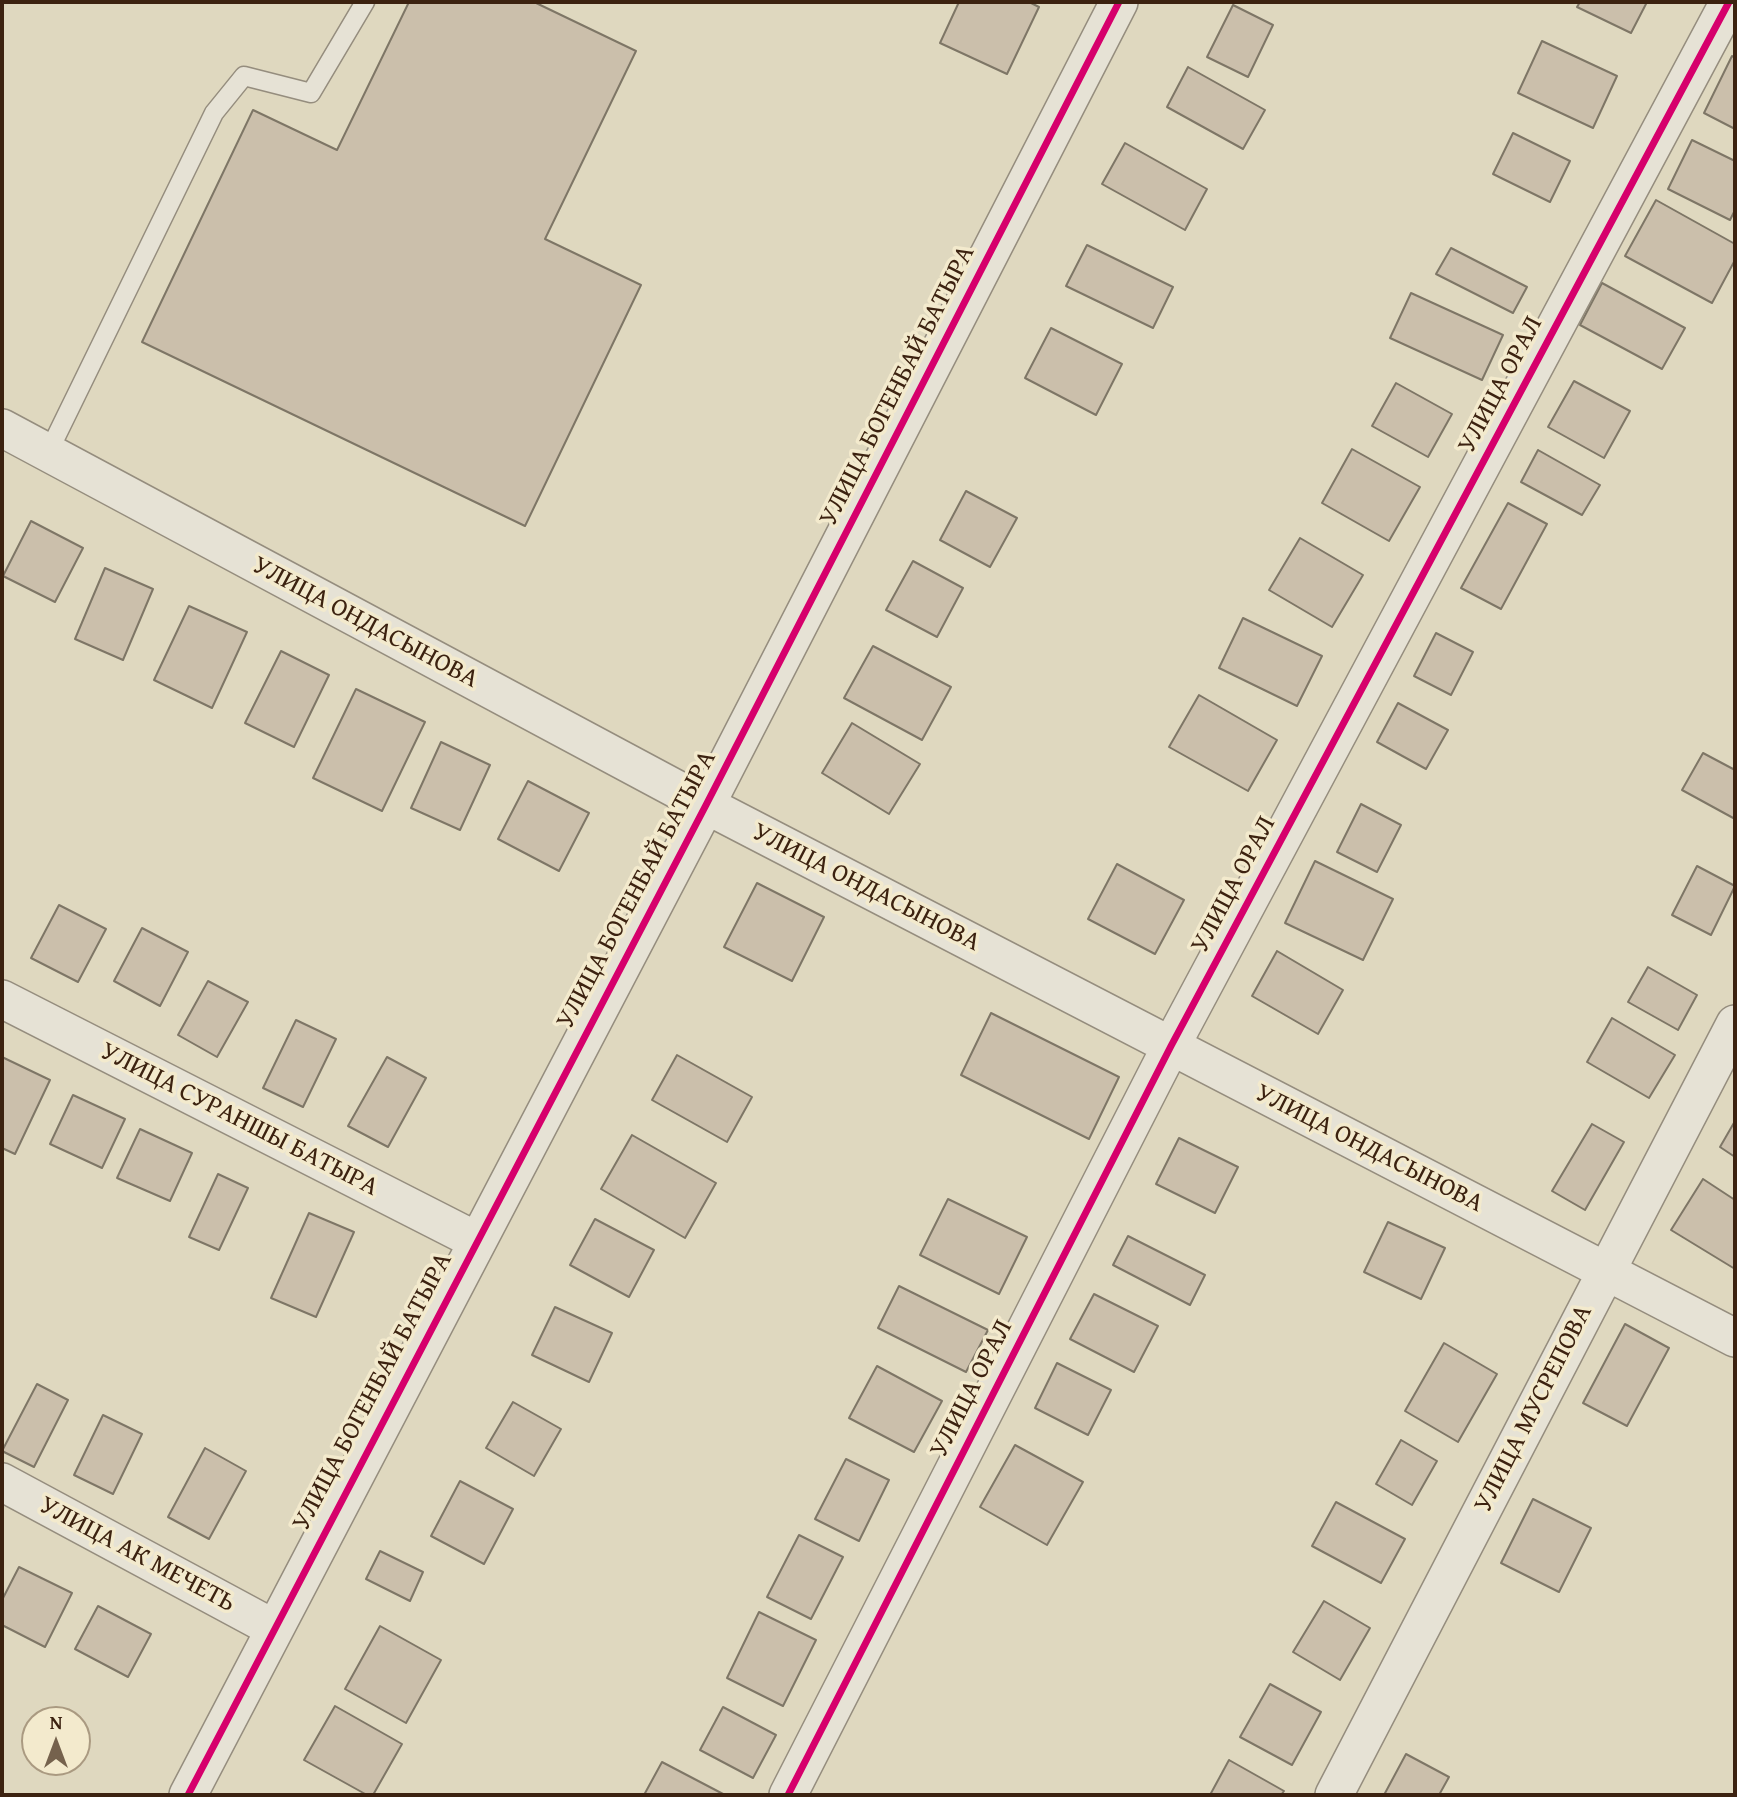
<!DOCTYPE html>
<html>
<head>
<meta charset="utf-8">
<style>
  body { margin:0 }
  #map { position:relative; width:1737px; height:1797px; overflow:hidden; background:#dfd8bf; font-family:"Gentium Book Plus",serif }
  canvas { display:block }
  .frame { position:absolute; inset:0; border:4px solid #3c2210; pointer-events:none }
  .north { position:absolute; left:21px; top:1706px; width:70px; height:70px; box-sizing:border-box; background:#f3eacd; border:2px solid #aa9a81; border-radius:50%; rotate:0deg; font-size:19px; font-weight:700; line-height:28px; text-align:center; color:#3c2210 }
  .north::after { content:''; display:block; margin:auto; width:24px; height:32px; background:#75624d; clip-path:polygon(50% 0,100% 100%,50% 72%,0 100%) }
</style>
</head>
<body>
<div id="map">
<canvas width="1737" height="1797"></canvas>
<div class="frame"></div>
<div class="north">N</div>
</div>
<script>
const g = document.querySelector('canvas').getContext('2d');
g.lineJoin = 'round';
function fill(path, color) {
  g.fillStyle = color;
  g.fill(path, 'evenodd');
}
function toPath(rows) {
  const path = new Path2D();
  for (const r of rows) {
    path.moveTo(r[0], r[1]);
    for (let i = 2; i < r.length; i += 2) path.lineTo(r[i], r[i + 1]);
  }
  return path;
}
function stroke(path, color, width, dash) {
  g.strokeStyle = color;
  g.lineWidth = width;
  g.lineCap = dash ? 'butt' : 'round';
  g.setLineDash(dash || []);
  g.stroke(path);
}
function drawText(font, color, halo, rows, align = 'center') {
  g.font = font + ' "Gentium Book Plus",serif';
  g.lineWidth = 7;
  g.setLineDash([]);
  g.textBaseline = 'middle';
  g.strokeStyle = halo;
  g.fillStyle = color;
  for (const [text, x, y, turn = 0] of rows) {
    g.save();
    g.translate(x, y);
    g.rotate((+turn || 0) * Math.PI / 180);
    g.textAlign = isNaN(turn) ? turn : align;
    if (halo) g.strokeText(text, 0, 0);
    g.fillText(text, 0, 0);
    g.restore();
  }
}
const building = toPath([
  [409,2,534,2,636,51,545,239,641,285,525,526,142,342,253,110,337,150,409,2],
  [959,2,1029,2,1039,7,1007,74,940,43,959,2],
  [1580,2,1647,2,1631,33,1577,7,1580,2],
  [1233,5,1273,25,1248,77,1207,57,1233,5],
  [1542,41,1617,76,1593,128,1518,93,1542,41],
  [1732,56,1735,58,1735,129,1704,113,1732,56],
  [1188,67,1265,110,1243,149,1167,107,1188,67],
  [1513,133,1570,161,1550,202,1493,174,1513,133],
  [1692,140,1735,161,1735,210,1730,220,1668,189,1692,140],
  [1125,143,1207,189,1185,230,1102,184,1125,143],
  [1656,200,1735,244,1735,260,1712,303,1625,256,1656,200],
  [1087,245,1173,287,1153,328,1066,286,1087,245],
  [1451,248,1527,287,1513,313,1436,274,1451,248],
  [1602,283,1685,328,1662,369,1580,325,1602,283],
  [1411,293,1503,335,1482,380,1390,338,1411,293],
  [1051,328,1122,364,1096,415,1025,378,1051,328],
  [1574,381,1630,411,1604,458,1548,427,1574,381],
  [1396,383,1452,414,1428,457,1372,426,1396,383],
  [1352,449,1420,487,1389,541,1322,503,1352,449],
  [1538,450,1600,485,1582,515,1521,482,1538,450],
  [966,491,1017,518,990,567,940,540,966,491],
  [1508,503,1547,524,1501,609,1461,588,1508,503],
  [31,521,83,548,55,602,3,576,31,521],
  [1300,538,1363,575,1332,627,1269,590,1300,538],
  [913,561,963,588,937,637,886,610,913,561],
  [105,568,153,589,123,660,75,639,105,568],
  [189,606,247,632,212,708,154,680,189,606],
  [1243,618,1322,656,1297,706,1219,668,1243,618],
  [1436,633,1473,652,1451,695,1414,676,1436,633],
  [873,646,951,687,922,740,844,698,873,646],
  [281,651,329,675,294,747,245,723,281,651],
  [356,689,425,722,382,811,313,778,356,689],
  [1199,695,1277,740,1248,791,1169,747,1199,695],
  [1398,703,1448,730,1426,769,1377,742,1398,703],
  [852,723,920,764,889,814,822,773,852,723],
  [441,742,490,765,460,830,411,808,441,742],
  [1703,753,1735,770,1735,819,1682,790,1703,753],
  [528,781,589,813,559,871,498,839,528,781],
  [1361,804,1401,825,1377,872,1337,852,1361,804],
  [1315,861,1393,899,1363,960,1285,923,1315,861],
  [1117,864,1184,900,1155,954,1088,919,1117,864],
  [1697,866,1735,886,1711,935,1672,915,1697,866],
  [757,883,824,917,792,981,724,947,757,883],
  [59,905,106,929,78,982,31,958,59,905],
  [142,928,188,952,160,1006,114,981,142,928],
  [1277,951,1343,990,1318,1034,1252,996,1277,951],
  [1648,967,1697,995,1678,1030,1628,1002,1648,967],
  [208,981,248,1002,217,1057,178,1035,208,981],
  [991,1013,1119,1077,1089,1139,961,1075,991,1013],
  [1612,1018,1675,1055,1649,1098,1587,1062,1612,1018],
  [296,1020,336,1039,303,1107,263,1088,296,1020],
  [677,1055,752,1097,727,1142,652,1100,677,1055],
  [2,1057,50,1080,15,1154,2,1148,2,1057],
  [387,1057,426,1078,388,1147,348,1126,387,1057],
  [73,1095,125,1119,102,1168,50,1144,73,1095],
  [1735,1121,1735,1157,1720,1147,1735,1121],
  [1592,1124,1624,1142,1585,1210,1552,1191,1592,1124],
  [140,1129,192,1153,170,1201,117,1178,140,1129],
  [632,1135,716,1183,685,1238,601,1189,632,1135],
  [1179,1138,1238,1167,1215,1213,1156,1184,1179,1138],
  [218,1174,248,1188,219,1250,189,1237,218,1174],
  [1703,1179,1735,1200,1735,1269,1671,1230,1703,1179],
  [948,1199,1027,1237,999,1294,920,1255,948,1199],
  [309,1213,354,1232,316,1317,271,1298,309,1213],
  [595,1219,654,1250,629,1297,570,1265,595,1219],
  [1388,1222,1445,1248,1421,1299,1364,1272,1388,1222],
  [1128,1236,1205,1275,1190,1305,1113,1265,1128,1236],
  [899,1286,988,1330,966,1372,878,1328,899,1286],
  [1094,1294,1158,1326,1134,1372,1070,1339,1094,1294],
  [555,1307,612,1333,589,1382,532,1355,555,1307],
  [1625,1324,1669,1348,1627,1426,1583,1403,1625,1324],
  [1444,1343,1497,1374,1458,1442,1405,1411,1444,1343],
  [1057,1363,1111,1390,1088,1435,1035,1408,1057,1363],
  [877,1366,942,1401,914,1452,849,1418,877,1366],
  [37,1384,68,1400,34,1467,2,1451,37,1384],
  [513,1402,561,1429,534,1476,486,1448,513,1402],
  [103,1415,142,1434,113,1494,74,1475,103,1415],
  [1401,1440,1437,1461,1412,1505,1376,1484,1401,1440],
  [1015,1445,1083,1482,1047,1545,980,1507,1015,1445],
  [205,1448,246,1471,209,1539,168,1517,205,1448],
  [846,1459,889,1480,859,1541,815,1519,846,1459],
  [460,1481,513,1509,484,1564,431,1536,460,1481],
  [1533,1499,1591,1528,1559,1592,1501,1563,1533,1499],
  [1336,1502,1405,1539,1381,1583,1312,1546,1336,1502],
  [799,1535,843,1557,811,1619,767,1597,799,1535],
  [380,1551,423,1572,410,1601,366,1579,380,1551],
  [19,1567,72,1593,45,1647,2,1625,2,1600,19,1567],
  [1324,1601,1370,1628,1340,1680,1293,1652,1324,1601],
  [98,1606,151,1634,128,1677,75,1649,98,1606],
  [759,1612,816,1640,783,1706,727,1678,759,1612],
  [380,1626,441,1660,406,1723,345,1689,380,1626],
  [1270,1684,1321,1712,1292,1765,1240,1737,1270,1684],
  [335,1706,402,1744,373,1795,367,1795,304,1760,335,1706],
  [723,1707,776,1735,753,1778,700,1750,723,1707],
  [1406,1754,1449,1777,1439,1795,1384,1795,1406,1754],
  [1229,1760,1284,1791,1281,1795,1210,1795,1229,1760],
  [662,1762,725,1795,644,1795,662,1762]
]);
const lane = toPath([
  [48,453,214,113,244,76,311,93,365,2]
]);
const street = toPath([
  [2,428,706,805,1735,1338],
  [2,999,477,1241],
  [2,1482,273,1628],
  [188,1795,706,805,1119,2],
  [788,1795,1171,1046,1729,2],
  [1334,1795,1735,1024]
]);
const cycleway = toPath([
  [188,1795,706,805,1119,2],
  [788,1795,1171,1046,1729,2]
]);
const streetNames = [
  ["УЛИЦА ОРАЛ",1501,385,-62],
  ["УЛИЦА БОГЕНБАЙ БАТЫРА",898,386,-63],
  ["УЛИЦА ОНДАСЫНОВА",365,623,28],
  ["УЛИЦА ОРАЛ",1234,885,-62],
  ["УЛИЦА ОНДАСЫНОВА",866,888,27],
  ["УЛИЦА БОГЕНБАЙ БАТЫРА",637,890,-62],
  ["УЛИЦА СУРАНШЫ БАТЫРА",239,1120,27],
  ["УЛИЦА ОНДАСЫНОВА",1369,1149,27],
  ["УЛИЦА ОРАЛ",972,1389,-63],
  ["УЛИЦА БОГЕНБАЙ БАТЫРА",373,1392,-62],
  ["УЛИЦА МУСРЕПОВА",1534,1409,-63],
  ["УЛИЦА АК МЕЧЕТЬ",137,1555,28]
];
fill(building, '#cbbfab');
stroke(building, '#7e7666', 2);
stroke(lane, '#958d7e', 21);
stroke(street, '#958d7e', 40);
stroke(lane, '#e6e2d5', 18);
stroke(street, '#e6e2d5', 37);
stroke(cycleway, '#d6006c', 7);
drawText('26px', '#3c2210', '#f3eacd', streetNames);
</script>
</body>
</html>
